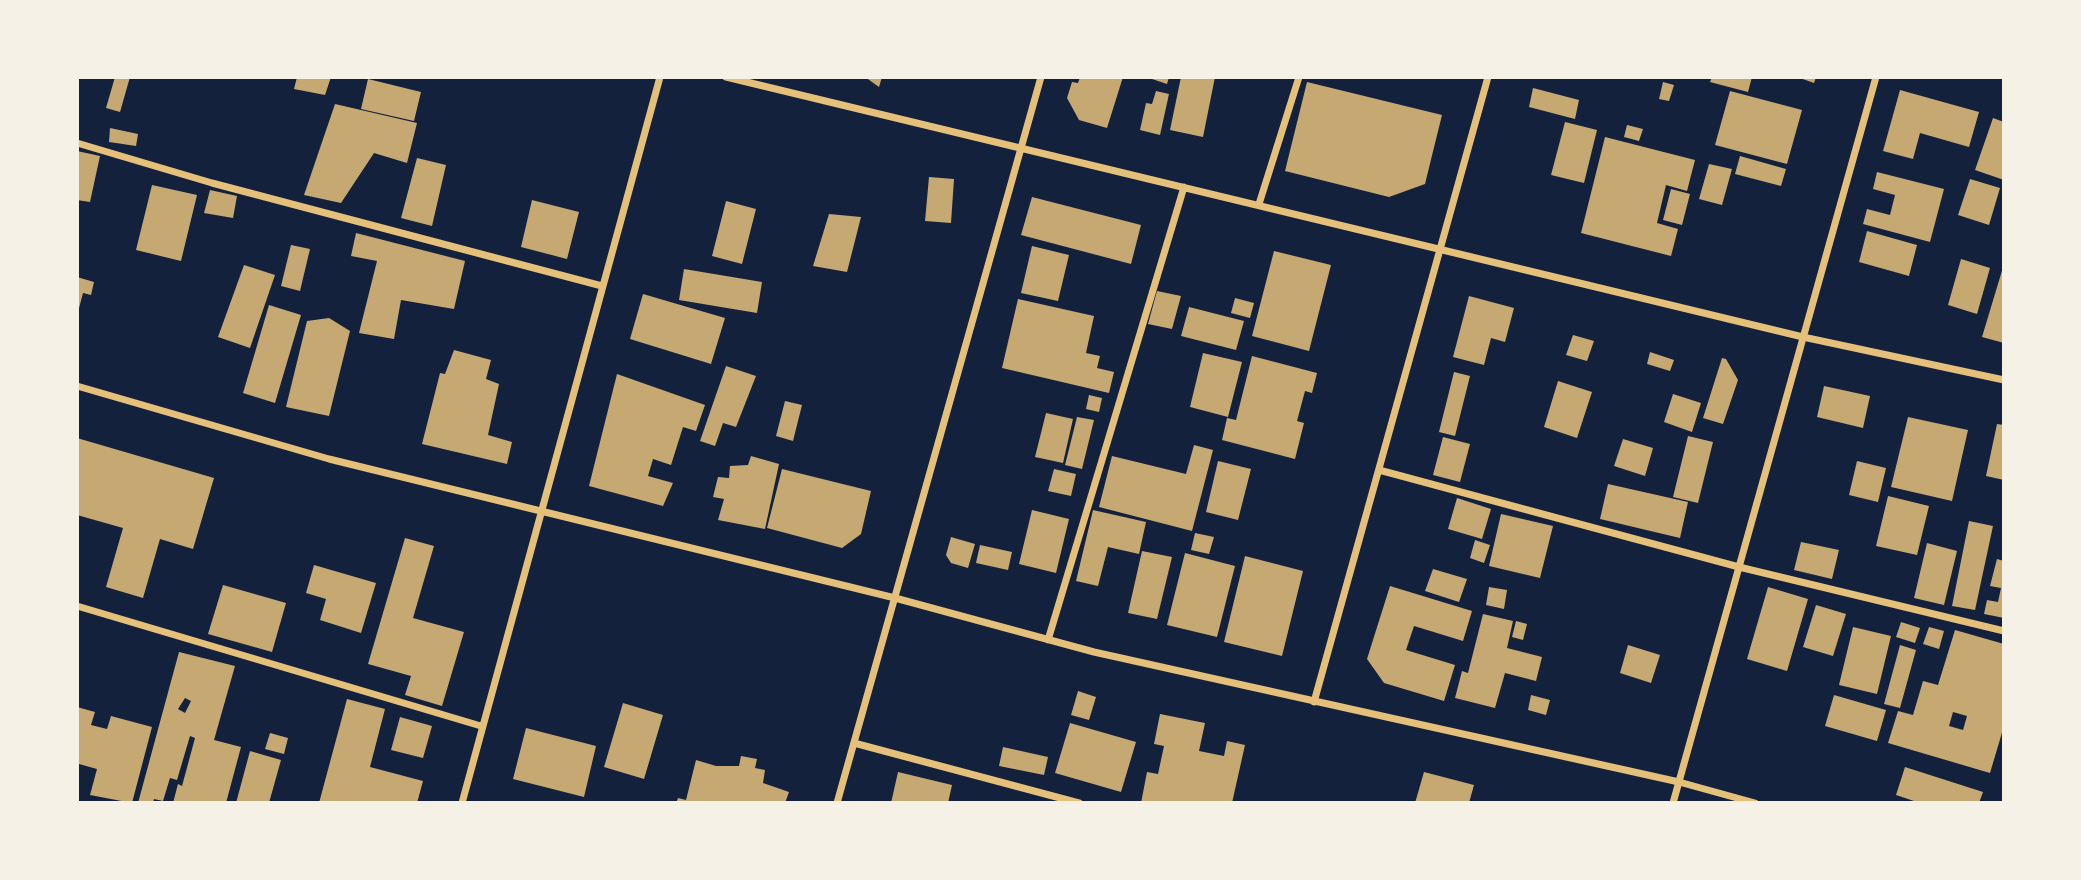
<!DOCTYPE html>
<html>
<head>
<meta charset="utf-8">
<style>
  body { margin:0 }
  #map { position:relative; width:2081px; height:880px; overflow:hidden; background:#14213d; font-family:Mulish,sans-serif }
  canvas { display:block }
  .frame { position:absolute; inset:0; border:79px solid #f6f1e7; pointer-events:none }
</style>
</head>
<body>
<div id="map">
<canvas width="2081" height="880"></canvas>
<div class="frame"></div>
</div>
<script>
const g = document.querySelector('canvas').getContext('2d');
g.lineJoin = 'round';
function fill(path, color) {
  g.fillStyle = color;
  g.fill(path, 'evenodd');
}
function toPath(rows) {
  const path = new Path2D();
  for (const r of rows) {
    path.moveTo(r[0], r[1]);
    for (let i = 2; i < r.length; i += 2) path.lineTo(r[i], r[i + 1]);
  }
  return path;
}
function stroke(path, color, width, dash) {
  g.strokeStyle = color;
  g.lineWidth = width;
  g.lineCap = dash ? 'butt' : 'round';
  g.setLineDash(dash || []);
  g.stroke(path);
}
const building = toPath([
  [115,77,130,77,120,112,106,108],
  [297,77,331,77,325,95,294,89],
  [865,77,882,77,879,87],
  [1080,77,1123,77,1107,128,1079,120,1067,98,1072,82,1078,83],
  [1146,77,1169,77,1167,84],
  [1181,77,1215,77,1203,137,1170,130],
  [1712,77,1752,77,1748,92,1710,82],
  [1797,77,1816,77,1814,83],
  [368,79,421,92,414,121,361,109],
  [1307,82,1442,115,1425,184,1389,197,1285,171],
  [1663,82,1674,85,1669,101,1659,99],
  [1533,88,1579,100,1575,119,1529,107],
  [1900,90,1979,112,1969,147,1920,133,1913,159,1883,151],
  [1156,91,1169,94,1160,135,1140,130,1146,103,1152,104],
  [1730,91,1802,110,1787,164,1715,145],
  [335,104,417,123,407,163,374,153,341,203,304,195],
  [1993,118,2004,122,2004,180,1975,170],
  [1565,122,1597,130,1584,183,1551,175],
  [1627,125,1643,129,1639,141,1624,137],
  [110,128,138,134,136,146,109,142],
  [1605,137,1695,160,1687,191,1666,185,1657,223,1678,229,1671,256,1581,233],
  [77,151,100,156,90,202,77,200],
  [1740,156,1786,169,1781,186,1735,174],
  [417,158,446,165,432,226,401,218],
  [1709,164,1732,169,1722,205,1699,199],
  [1877,172,1944,189,1930,242,1863,224,1867,209,1890,215,1895,195,1873,189],
  [929,177,954,179,951,223,925,221],
  [1970,179,2000,188,1989,225,1958,215],
  [152,185,197,195,181,261,136,250],
  [1671,189,1690,194,1682,225,1663,220],
  [210,190,237,196,233,218,204,213],
  [1032,197,1141,225,1131,264,1021,235],
  [532,200,579,212,567,259,521,247],
  [726,201,756,209,742,264,712,256],
  [829,214,861,217,847,272,813,266],
  [1867,231,1917,245,1909,276,1859,262],
  [356,233,465,261,454,309,401,300,394,339,359,333,377,261,351,256],
  [291,245,310,249,300,291,281,286],
  [1032,246,1069,255,1058,301,1021,293],
  [1274,251,1331,265,1309,351,1252,336],
  [1961,259,1990,268,1977,314,1948,305],
  [2004,264,2004,343,1982,337],
  [244,265,275,275,250,348,218,337],
  [684,269,762,282,757,313,679,300],
  [77,277,94,282,91,295,83,293,78,312],
  [1157,291,1181,296,1172,329,1148,324],
  [643,294,725,318,711,364,630,339],
  [1469,296,1514,308,1505,342,1491,338,1484,365,1453,357],
  [1235,298,1254,303,1250,318,1231,313],
  [1018,299,1094,316,1086,353,1100,356,1097,368,1114,372,1109,393,1002,368],
  [269,305,301,315,275,403,243,393],
  [1189,307,1244,321,1236,350,1181,336],
  [329,318,350,331,329,416,286,407,307,321],
  [1573,335,1594,341,1587,361,1566,355],
  [454,350,491,360,486,379,499,384,488,435,512,442,507,464,422,444,440,373,445,374],
  [1650,352,1674,360,1670,371,1647,364],
  [1203,353,1242,362,1228,417,1190,407],
  [1252,356,1317,373,1312,393,1305,391,1297,421,1304,423,1295,459,1222,440,1227,418,1236,420],
  [1722,358,1726,359,1738,380,1723,424,1703,418],
  [726,366,756,376,736,427,723,423,715,446,700,441],
  [1454,372,1470,376,1455,436,1439,432],
  [617,374,705,405,696,431,683,427,671,465,653,459,648,476,673,483,663,506,589,486],
  [1558,381,1592,392,1577,438,1544,427],
  [1824,386,1870,396,1863,428,1817,417],
  [1673,394,1701,403,1692,432,1664,422],
  [1089,395,1102,398,1099,412,1086,409],
  [785,401,802,405,793,441,776,436],
  [1046,413,1073,419,1063,463,1035,457],
  [1077,417,1094,420,1082,469,1065,465],
  [1908,417,1968,430,1952,501,1891,487],
  [1997,424,2004,425,2004,480,1986,476],
  [1688,436,1713,442,1698,503,1673,497],
  [1443,437,1470,444,1460,482,1433,475],
  [77,438,214,478,193,549,160,539,143,598,106,587,123,528,77,515],
  [1623,439,1653,448,1645,476,1614,466],
  [1194,445,1213,450,1192,531,1099,507,1112,456,1186,474],
  [751,456,779,464,765,529,718,520,724,499,713,497,718,477,729,478,730,466,748,465],
  [1218,461,1251,469,1238,520,1206,512],
  [1857,461,1886,468,1878,502,1849,495],
  [782,469,871,491,861,534,842,548,767,528],
  [1054,469,1076,474,1071,496,1048,491],
  [1608,484,1688,502,1680,538,1600,519],
  [1888,496,1929,506,1917,555,1876,546],
  [1457,498,1491,509,1482,539,1448,529],
  [1032,510,1069,519,1056,573,1019,564],
  [1093,510,1146,522,1139,554,1108,547,1098,586,1076,581],
  [1501,514,1553,526,1540,578,1489,566],
  [1969,521,1993,526,1975,610,1952,606],
  [1195,533,1214,537,1209,554,1191,550],
  [951,537,975,544,968,568,951,563,946,555],
  [405,538,434,546,413,618,464,632,442,706,405,695,411,676,368,664],
  [1475,540,1490,545,1484,563,1470,558],
  [1801,542,1839,550,1832,579,1794,570],
  [1927,543,1957,551,1944,605,1914,598],
  [980,545,1012,552,1008,570,976,563],
  [1142,551,1172,557,1157,619,1128,613],
  [1185,553,1235,566,1217,637,1167,625],
  [1245,556,1303,571,1282,656,1224,642],
  [1997,559,2004,561,2004,618,1984,614,1987,600,1998,602,2001,588,1990,586],
  [314,565,376,583,361,633,320,620,326,599,306,593],
  [1433,569,1467,579,1459,602,1425,591],
  [223,585,286,603,272,652,208,634],
  [1390,586,1472,611,1463,641,1414,626,1406,650,1455,665,1444,701,1384,683,1367,659],
  [1489,587,1507,590,1504,609,1486,605],
  [1768,587,1808,599,1787,671,1747,659],
  [1816,605,1846,614,1833,656,1803,647],
  [1483,614,1513,621,1507,648,1542,657,1536,681,1505,673,1495,708,1455,698,1462,671,1468,673],
  [1516,621,1527,624,1523,640,1512,637],
  [1901,622,1920,628,1915,643,1896,637],
  [1853,627,1891,636,1877,694,1839,685],
  [1929,627,1944,631,1939,649,1923,644],
  [1955,630,2004,644,2004,726,1990,773,1888,743,1898,711,1913,715,1923,681,1938,685],
  [1953,712,1967,716,1963,730,1949,726],
  [1628,645,1660,655,1651,683,1620,673],
  [1900,645,1916,650,1900,708,1884,704],
  [179,652,235,666,214,740,241,747,226,803,173,803,178,784,182,786,195,738,190,736,177,780,170,778,163,801,154,799,153,803,138,803],
  [185,698,191,701,185,713,178,709],
  [1078,691,1096,697,1089,720,1071,715],
  [1531,695,1550,700,1546,715,1528,710],
  [1834,695,1886,710,1877,741,1825,726],
  [347,699,385,709,370,767,423,781,417,803,319,803],
  [623,703,663,715,644,779,604,767],
  [77,707,95,712,91,725,107,729,111,716,152,727,132,803,90,795,97,769,79,764,77,768],
  [1160,714,1205,723,1199,751,1224,756,1227,741,1245,745,1232,803,1141,803,1147,772,1158,774,1164,746,1154,744],
  [400,717,432,726,423,758,391,750],
  [1070,723,1136,742,1121,792,1055,773],
  [526,728,596,746,584,797,513,779],
  [270,733,288,738,284,754,265,749],
  [1003,747,1048,757,1044,775,999,766],
  [250,751,281,760,269,803,236,803],
  [741,756,757,759,755,768,765,770,763,783,789,792,785,803,676,803,678,798,686,800,696,760,716,766,739,766],
  [1905,767,1983,792,1979,803,1920,803,1896,795],
  [898,772,952,785,948,803,891,803],
  [1424,772,1474,785,1469,803,1415,803]
]);
const minor = toPath([
  [726,77,1803,337,2004,380],
  [77,143,212,183,602,286],
  [1259,204,1299,77],
  [77,386,329,459,895,598,1094,652,1679,782,1755,803],
  [1379,470,1739,567,2004,631],
  [77,606,481,726],
  [1048,640,1184,187],
  [1314,702,1488,77],
  [854,743,1079,803],
  [462,803,660,77],
  [837,803,1041,77],
  [1673,803,1876,77]
]);
fill(building, '#c6a872');
stroke(minor, '#e5c07b', 7);
</script>
</body>
</html>
